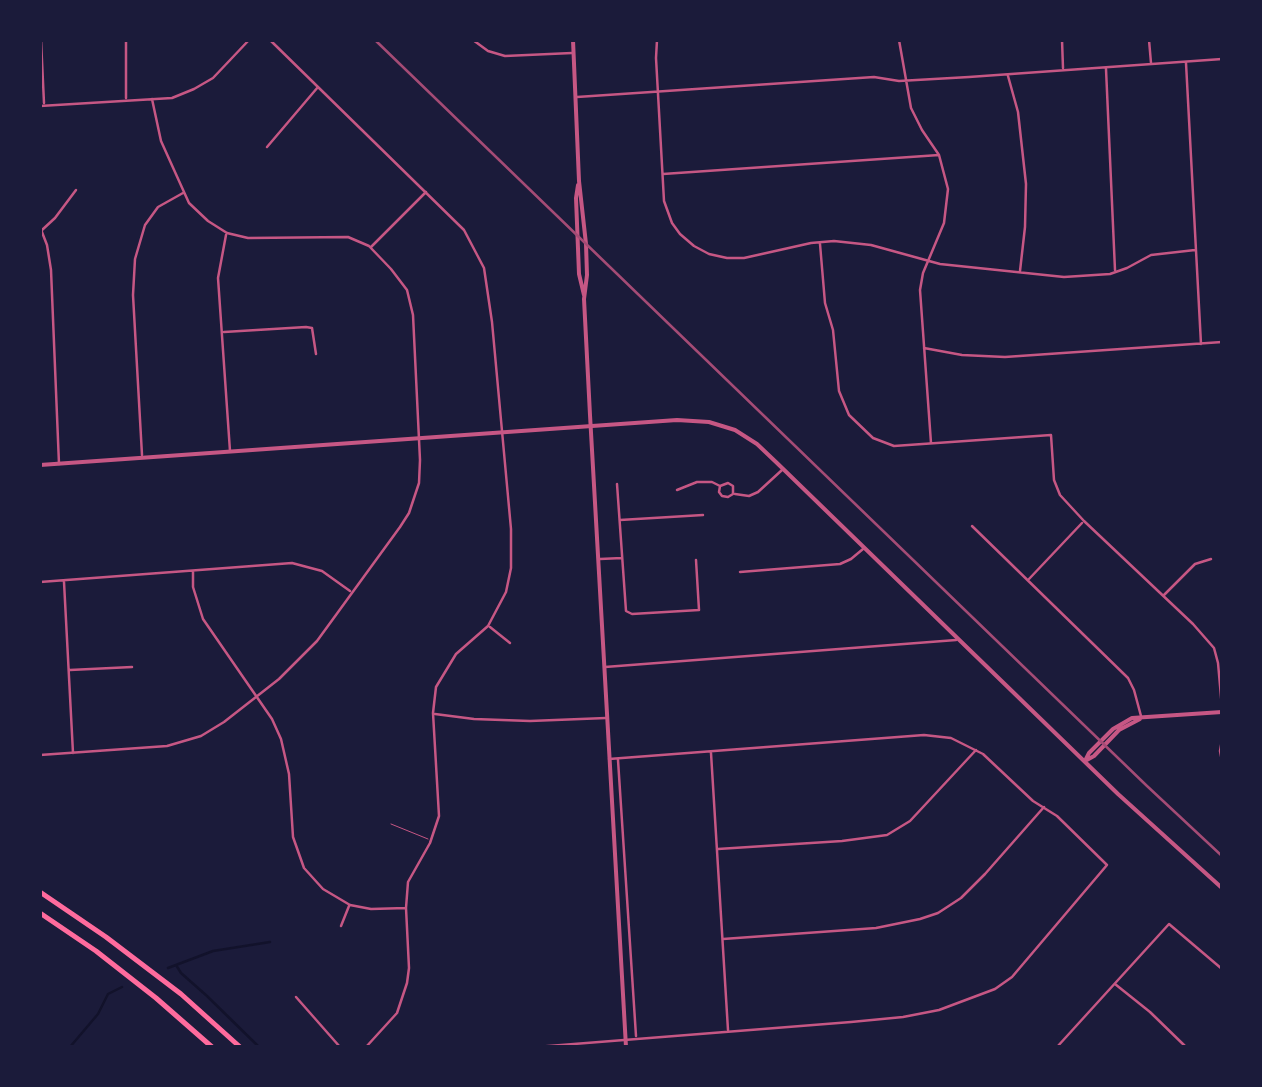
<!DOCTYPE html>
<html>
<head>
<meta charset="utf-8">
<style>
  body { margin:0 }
  #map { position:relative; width:1262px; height:1087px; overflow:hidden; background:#1b1b3a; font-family:"Work Sans",sans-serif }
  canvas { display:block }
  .frame { position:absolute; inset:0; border:42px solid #1b1b3a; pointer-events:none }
</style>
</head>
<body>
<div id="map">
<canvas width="1262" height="1087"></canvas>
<div class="frame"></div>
</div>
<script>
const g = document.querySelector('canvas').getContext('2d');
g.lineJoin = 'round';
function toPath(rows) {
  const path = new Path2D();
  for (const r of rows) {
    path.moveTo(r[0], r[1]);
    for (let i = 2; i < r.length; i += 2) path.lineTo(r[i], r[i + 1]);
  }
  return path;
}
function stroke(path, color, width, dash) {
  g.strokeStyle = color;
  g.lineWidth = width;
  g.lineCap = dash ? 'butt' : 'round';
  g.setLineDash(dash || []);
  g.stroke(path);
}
const stream = toPath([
  [176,965,181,973,207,996,259,1047],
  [168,968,213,951,270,942],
  [70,1047,98,1014,108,994,122,987]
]);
const service = toPath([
  [391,824,428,839]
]);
const minor = toPath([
  [41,40,44,103],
  [270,40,464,230,484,268,492,322,511,529,511,568,506,592,488,626,456,654,436,687,433,713,439,816,430,843,408,882,406,908,409,968,407,983,397,1013,366,1047],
  [473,40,488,51,505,56,572,53],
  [657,40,656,58,664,201,672,223,680,234,694,246,709,254,727,258,744,258,811,243,834,241,871,245,940,264,1064,277,1110,274,1127,268,1151,255,1195,250],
  [899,40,911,108,922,130,939,155,948,189,944,223,923,273,920,290,931,443],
  [1062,40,1063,68],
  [1149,40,1151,63],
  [1186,63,1201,344],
  [1106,69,1115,270],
  [1008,76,1018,112,1026,184,1025,227,1020,271],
  [577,97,874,77,899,81,969,77,1222,59],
  [126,98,126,40],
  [40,106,172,98,194,89,213,78,249,40],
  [267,147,318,87],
  [663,174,939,155],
  [40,227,47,245,51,270,59,464],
  [42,230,55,218,76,190],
  [226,235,218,278,230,451],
  [820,244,825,303,833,330,839,391,849,415,873,438,894,446,1051,435,1054,480,1060,495,1084,521,1193,624,1214,648,1218,663,1222,708],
  [371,247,426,192],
  [224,332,306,327,312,328,316,354],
  [924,348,962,355,1005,357,1222,342],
  [142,455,133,295,135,259,145,225,158,207,183,193],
  [617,484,626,611,632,614,699,610,696,560],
  [677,490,697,482,712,482,720,486,728,483,733,486,733,494,728,497,722,496,719,492,720,486],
  [735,494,749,496,758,492,782,470],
  [620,520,703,515],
  [972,526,1128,678,1134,690,1141,716],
  [600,559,622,558],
  [193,571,193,587,203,619,272,719,281,739,289,774,293,837,304,868,323,889,350,905,371,909,406,908],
  [740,572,840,564,851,559,863,549],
  [1029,579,1082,523],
  [40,582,292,563,322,571,350,591],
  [64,582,73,753],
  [1164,595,1195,564,1211,559],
  [490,627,510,643],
  [605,667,956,640],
  [70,670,132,667],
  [435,714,474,719,530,721,606,718],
  [1222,740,1220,751,1222,761],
  [711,753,728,1030],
  [40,755,167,746,201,736,224,722,279,679,317,641,400,527,409,513,419,483,420,460,413,315,407,290,391,269,369,246,348,237,248,238,227,233,208,221,189,203,184,192,161,141,152,99],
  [618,760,636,1036],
  [718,849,842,841,887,835,910,821,976,750],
  [341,926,349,906],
  [723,939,876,928,920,919,938,913,961,898,985,874,1044,807],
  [1115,984,1150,1012,1186,1047],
  [296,997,340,1047],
  [536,1047,851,1022,903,1017,939,1010,995,989,1012,977,1107,865,1057,816,1033,801,983,754,951,738,924,735,609,759],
  [1057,1047,1169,924,1222,969]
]);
const tertiary = toPath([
  [573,40,579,181,586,244,587,275,584,299,590,415,626,1047],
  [578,185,576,198,579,274,584,295],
  [40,465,677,420,709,422,735,430,757,444,777,463,1118,794,1222,888],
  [1085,761,1089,753,1113,729,1132,718,1222,712],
  [1085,761,1094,756,1119,730,1140,719]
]);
const motorway = toPath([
  [40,892,106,937,181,994,240,1047],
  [40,913,96,951,156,998,212,1047]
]);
const rail = toPath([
  [375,40,1147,786,1222,856]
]);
stroke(stream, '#12122b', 2.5);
stroke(service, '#c65784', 1);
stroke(minor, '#c65784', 2.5);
stroke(tertiary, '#c65784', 4);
stroke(motorway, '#ff6b9d', 5);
stroke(rail, '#a44b75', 2.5);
</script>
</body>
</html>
